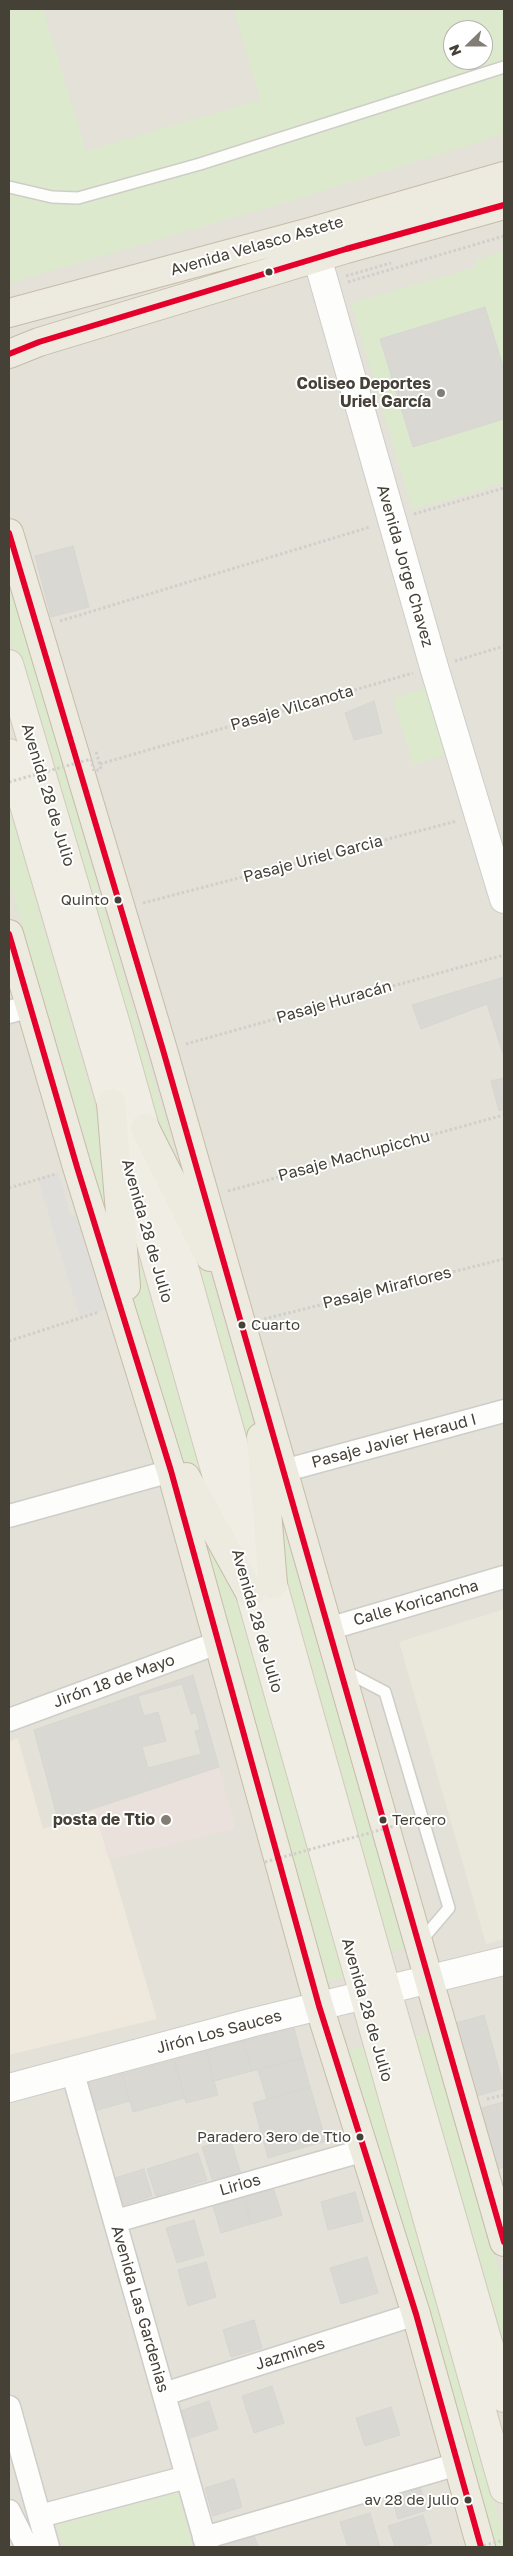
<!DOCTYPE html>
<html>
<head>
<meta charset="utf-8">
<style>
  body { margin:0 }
  #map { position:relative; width:513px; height:2556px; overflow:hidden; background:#f0efeb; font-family:"Golos Text",sans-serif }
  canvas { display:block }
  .frame { position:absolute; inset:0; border:10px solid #464137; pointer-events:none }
  .north { position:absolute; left:443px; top:20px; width:50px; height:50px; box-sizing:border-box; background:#fff; border:1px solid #b5b3af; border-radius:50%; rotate:248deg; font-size:14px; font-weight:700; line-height:20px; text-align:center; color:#464137 }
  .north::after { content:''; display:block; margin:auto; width:18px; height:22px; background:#827e76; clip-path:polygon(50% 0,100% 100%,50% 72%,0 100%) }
</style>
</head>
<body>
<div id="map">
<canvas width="513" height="2556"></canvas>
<div class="frame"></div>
<div class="north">N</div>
</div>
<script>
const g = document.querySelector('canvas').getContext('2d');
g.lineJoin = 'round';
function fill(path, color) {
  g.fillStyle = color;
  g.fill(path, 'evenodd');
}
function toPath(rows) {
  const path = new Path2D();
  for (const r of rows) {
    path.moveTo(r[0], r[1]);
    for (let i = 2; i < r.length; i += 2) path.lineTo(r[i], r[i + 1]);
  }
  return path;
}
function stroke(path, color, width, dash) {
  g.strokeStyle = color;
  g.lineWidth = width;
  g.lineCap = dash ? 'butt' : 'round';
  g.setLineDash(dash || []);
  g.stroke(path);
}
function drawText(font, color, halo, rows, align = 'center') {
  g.font = font + ' "Golos Text",sans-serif';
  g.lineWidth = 4;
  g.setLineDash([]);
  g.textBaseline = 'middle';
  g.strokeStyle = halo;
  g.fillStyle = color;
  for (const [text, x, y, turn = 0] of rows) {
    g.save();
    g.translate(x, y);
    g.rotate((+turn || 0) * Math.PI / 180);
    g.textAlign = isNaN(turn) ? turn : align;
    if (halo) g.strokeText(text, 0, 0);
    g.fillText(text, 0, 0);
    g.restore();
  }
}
const residential = toPath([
  [9,9,504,9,504,2547,9,2547],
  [453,30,483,30,483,60,453,60]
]);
const commercial = toPath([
  [18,1738,43,1829,95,1810,157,2019,9,2055,9,1741]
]);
const education = toPath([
  [504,1609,504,1939,486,1944,399,1642]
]);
const medical = toPath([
  [219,1767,236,1829,109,1860,95,1810]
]);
const green = toPath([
  [9,9,43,9,86,151,260,100,234,9,420,11,504,9,504,134,294,200,9,283],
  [453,30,483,30,483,60,453,60],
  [504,251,504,483,412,510,351,303,477,267,475,260],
  [9,581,318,1647,405,1948,387,1952,9,634],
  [425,688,445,755,413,765,393,698],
  [9,807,345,1977,327,1982,230,1634,9,881],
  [430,2032,504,2288,504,2369,409,2038],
  [364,2046,504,2535,504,2547,491,2547,348,2051],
  [178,2493,193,2547,63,2547,57,2525]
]);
const parking = toPath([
  [58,1173,71,1216,90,1210,120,1305,80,1318,38,1179]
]);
const building = toPath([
  [485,307,504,370,504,419,413,447,380,339,485,307],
  [73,546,89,607,51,617,35,556,73,546],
  [374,701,382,733,354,740,345,713,374,701],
  [504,977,504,1057,487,1004,421,1029,412,1005,504,977],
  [504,1078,504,1109,499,1111,491,1081,504,1078],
  [193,1675,219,1767,58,1820,34,1730,193,1675],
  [182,1684,191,1714,196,1713,200,1730,195,1731,201,1754,148,1768,142,1747,166,1741,158,1712,144,1716,138,1696,182,1684],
  [484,2015,504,2088,477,2096,456,2023,484,2015],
  [294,2028,302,2058,252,2071,243,2041,294,2028],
  [243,2041,252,2071,214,2081,206,2051,243,2041],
  [206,2051,218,2095,186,2103,174,2060,206,2051],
  [302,2058,310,2087,267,2099,258,2070,302,2058],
  [174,2060,185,2098,133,2112,122,2074,174,2060],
  [122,2074,130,2101,94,2111,87,2083,122,2074],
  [310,2087,326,2141,268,2158,253,2103,310,2087],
  [504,2102,504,2167,496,2170,478,2109,504,2102],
  [230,2138,241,2174,213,2182,202,2147,230,2138],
  [198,2153,207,2180,156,2196,147,2169,198,2153],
  [144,2169,152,2196,123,2205,115,2178,144,2169],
  [273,2187,282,2215,252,2224,244,2196,273,2187],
  [355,2192,363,2221,328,2230,321,2202,355,2192],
  [243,2197,251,2224,221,2233,213,2206,243,2197],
  [194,2220,204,2255,177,2263,166,2228,194,2220],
  [367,2257,378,2293,341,2304,330,2268,367,2257],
  [206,2262,216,2297,188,2306,178,2270,206,2262],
  [254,2320,262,2348,231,2357,223,2330,254,2320],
  [272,2386,284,2423,254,2433,242,2396,272,2386],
  [209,2401,218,2429,190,2438,180,2411,209,2401],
  [391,2407,400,2435,365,2446,356,2418,391,2407],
  [234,2479,242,2507,213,2516,205,2488,234,2479],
  [419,2483,427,2510,398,2519,390,2491,419,2483],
  [370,2513,380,2547,348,2547,340,2522,370,2513],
  [423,2515,432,2543,417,2547,395,2547,388,2526,423,2515],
  [253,2532,258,2547,219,2547,218,2544,253,2532]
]);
const path = toPath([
  [346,276,391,263],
  [348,282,504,236],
  [414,514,504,488],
  [60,621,370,527],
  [455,661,504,646],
  [100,764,413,673],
  [143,903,457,821],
  [186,1044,504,955],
  [9,1188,56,1174],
  [228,1191,504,1115],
  [264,1319,504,1259],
  [9,1341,99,1312],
  [487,2099,504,2095]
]);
const service = toPath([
  [9,187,52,197,78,198,200,164,504,67],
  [343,1670,385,1692,449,1908,420,1942]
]);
const minor = toPath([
  [9,1012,30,1006],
  [283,1471,504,1411],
  [9,1516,171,1471],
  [328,1629,504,1577],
  [9,1720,220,1642],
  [72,2070,207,2547],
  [116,2221,365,2150],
  [164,2394,416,2314],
  [9,2407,48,2547],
  [9,2511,27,2547],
  [40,2516,187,2477],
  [204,2538,458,2464]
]);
const tertiary = toPath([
  [311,236,434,667,504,899],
  [9,2088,254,2022,504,1961]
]);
const primary = toPath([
  [9,664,117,1028,387,1991,504,2398],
  [9,753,111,1103,504,2489]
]);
const trunk = toPath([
  [9,313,310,232,504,176],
  [9,354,39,342,346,249,504,205],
  [9,533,163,1050,504,2242],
  [9,934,77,1167,171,1471,319,2006,416,2314,481,2547],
  [111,1103,126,1286],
  [145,1128,210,1257],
  [261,1437,273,1584],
  [186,1477,250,1593]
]);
const pathBridge = toPath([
  [9,782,91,759,94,771,101,769,96,751],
  [265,1862,398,1825],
  [479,2547,504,2540]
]);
const bus1 = toPath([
  [9,354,39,342,346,249,504,205],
  [9,533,163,1050,504,2242],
  [9,934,77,1167,171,1471,319,2006,416,2314,481,2547]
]);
const markers = [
  [269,272,4.5,"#464137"],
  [441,393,5,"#827e76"],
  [118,900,4.5,"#464137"],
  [242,1325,4.5,"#464137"],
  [166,1820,6,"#827e76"],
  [383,1820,4.5,"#464137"],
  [360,2137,4.5,"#464137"],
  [468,2500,4.5,"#464137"]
];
const busNames = [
  ["Quinto",109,900],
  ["Cuarto",251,1325,"left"],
  ["Tercero",392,1820,"left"],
  ["Paradero 3ero de Ttio",351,2137],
  ["av 28 de julio",459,2500]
];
const streetNames = [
  ["Avenida Velasco Astete",257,246,-16],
  ["Avenida Jorge Chavez",405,566,74],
  ["Pasaje Vilcanota",292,708,-16],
  ["Avenida 28 de Julio",48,795,73],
  ["Pasaje Uriel Garcia",313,859,-15],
  ["Pasaje Huracán",334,1002,-16],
  ["Pasaje Machupicchu",354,1156,-15],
  ["Avenida 28 de Julio",147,1231,74],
  ["Pasaje Miraflores",387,1288,-14],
  ["Pasaje Javier Heraud I",394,1441,-15],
  ["Calle Koricancha",416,1603,-16],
  ["Avenida 28 de Julio",257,1621,74],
  ["Jirón 18 de Mayo",114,1681,-20],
  ["Avenida 28 de Julio",367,2010,74],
  ["Jirón Los Sauces",219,2032,-15],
  ["Lirios",240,2185,-16],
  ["Avenida Las Gardenias",140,2309,74],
  ["Jazmines",290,2354,-18]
];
const poiNames = [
  ["Coliseo Deportes",431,384],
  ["Uriel García",431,402],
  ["posta de Ttio",155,1820]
];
fill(residential, '#e3e1d8');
fill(commercial, '#efe8dc');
fill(education, '#eae7db');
fill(medical, '#eae0dc');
fill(green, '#dce9cd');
fill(parking, '#dfdeda');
fill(building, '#d9d8d3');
stroke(building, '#d8d6d1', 1);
stroke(service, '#cecdc8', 14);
stroke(minor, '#cecdc8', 25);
stroke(tertiary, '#cecdc8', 30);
stroke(primary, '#d1cbba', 30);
stroke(trunk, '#c6bca8', 30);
stroke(path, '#d1cecb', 3, [2.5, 2.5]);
stroke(service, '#fdfdfc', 11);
stroke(minor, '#fdfdfc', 22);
stroke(tertiary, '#fdfdfc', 28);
stroke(primary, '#f0ede5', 28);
stroke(trunk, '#edeae0', 28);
stroke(pathBridge, '#d1cecb', 3, [2.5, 2.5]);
stroke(bus1, '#e4002b', 6);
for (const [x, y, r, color] of markers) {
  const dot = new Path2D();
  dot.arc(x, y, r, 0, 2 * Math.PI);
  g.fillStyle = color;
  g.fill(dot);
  stroke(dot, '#fff', 2);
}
drawText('15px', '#464137', '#fff', busNames, 'right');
drawText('16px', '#464137', '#fff', streetNames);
drawText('bold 16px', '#464137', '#fff', poiNames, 'right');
</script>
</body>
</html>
